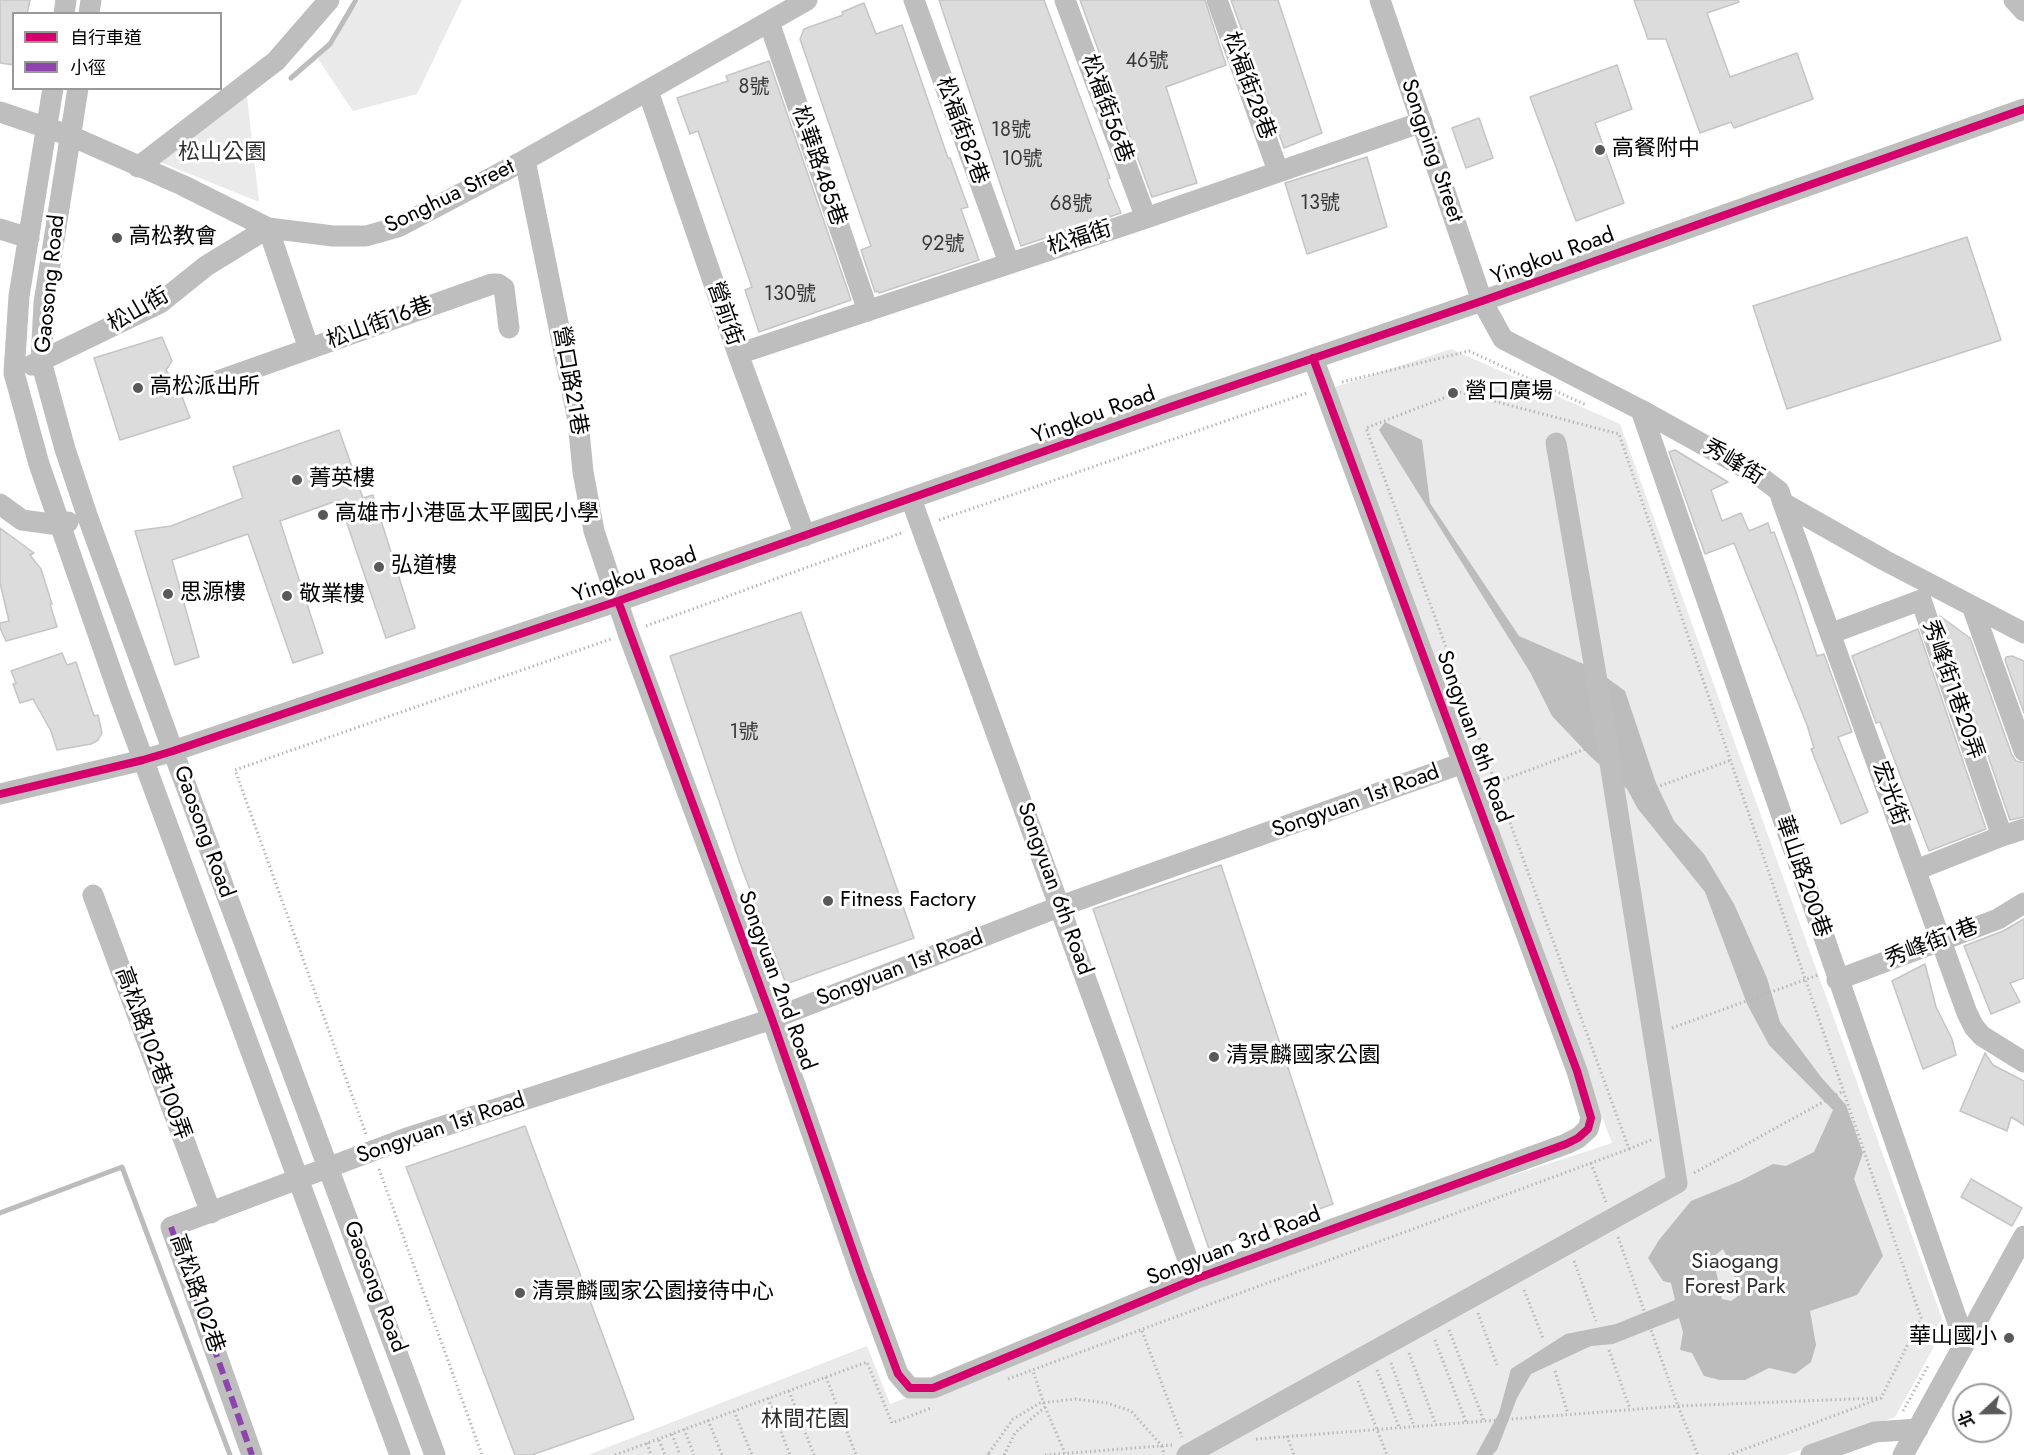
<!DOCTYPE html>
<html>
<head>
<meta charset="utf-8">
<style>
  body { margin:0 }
  #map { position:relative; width:2024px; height:1455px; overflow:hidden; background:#fff; font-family:Jost,"Noto Sans TC",sans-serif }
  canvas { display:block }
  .legend { position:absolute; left:12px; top:12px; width:210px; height:78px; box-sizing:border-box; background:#fff; border:2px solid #999; margin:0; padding:8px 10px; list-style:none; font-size:18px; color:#000 }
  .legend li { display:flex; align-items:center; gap:12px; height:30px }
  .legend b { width:30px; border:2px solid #999 }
  .north { position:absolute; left:1952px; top:1383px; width:60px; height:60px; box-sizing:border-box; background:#fff; border:2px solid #999; border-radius:50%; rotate:248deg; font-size:16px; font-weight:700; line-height:24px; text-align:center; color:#000 }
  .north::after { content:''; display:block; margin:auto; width:21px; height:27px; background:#595959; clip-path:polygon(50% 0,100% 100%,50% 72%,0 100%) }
</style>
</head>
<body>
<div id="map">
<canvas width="2024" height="1455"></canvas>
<ul class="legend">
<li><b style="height:8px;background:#d6006c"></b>自行車道</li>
<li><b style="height:8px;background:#8e44ad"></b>小徑</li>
</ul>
<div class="north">北</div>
</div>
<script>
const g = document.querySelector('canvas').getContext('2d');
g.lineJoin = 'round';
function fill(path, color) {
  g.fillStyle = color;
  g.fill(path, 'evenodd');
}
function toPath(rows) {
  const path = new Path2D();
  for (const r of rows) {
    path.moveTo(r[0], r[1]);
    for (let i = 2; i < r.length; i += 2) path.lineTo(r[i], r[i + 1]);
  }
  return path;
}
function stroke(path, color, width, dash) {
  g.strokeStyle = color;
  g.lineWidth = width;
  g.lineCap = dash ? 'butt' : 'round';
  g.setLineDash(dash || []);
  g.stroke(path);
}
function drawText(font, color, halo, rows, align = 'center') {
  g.font = font + ' Jost,"Noto Sans TC",sans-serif';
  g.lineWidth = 6;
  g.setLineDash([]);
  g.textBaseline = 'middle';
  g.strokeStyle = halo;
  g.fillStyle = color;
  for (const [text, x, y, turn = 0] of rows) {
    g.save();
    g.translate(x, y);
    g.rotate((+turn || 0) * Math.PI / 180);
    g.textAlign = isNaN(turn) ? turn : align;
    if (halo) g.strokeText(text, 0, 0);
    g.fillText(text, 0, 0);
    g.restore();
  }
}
const green = toPath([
  [360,0,462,0,417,94,353,111,318,59],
  [247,96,259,202,160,162],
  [1451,349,1620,424,1945,1327,1895,1417,1786,1455,588,1455,867,1346,890,1404,933,1388,1195,1279,1612,1143,1326,390]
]);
const water = toPath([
  [1385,422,1422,440,1430,503,1519,636,1595,669,1625,691,1656,783,1674,821,1704,854,1734,904,1767,978,1780,1022,1821,1077,1846,1105,1863,1153,1854,1179,1883,1256,1857,1295,1810,1311,1816,1345,1811,1362,1795,1374,1769,1368,1745,1380,1720,1380,1704,1376,1692,1353,1680,1350,1683,1332,1679,1318,1613,1344,1591,1346,1531,1374,1517,1398,1497,1450,1492,1455,1476,1455,1499,1413,1511,1369,1566,1334,1616,1324,1675,1300,1671,1283,1663,1281,1648,1258,1659,1240,1691,1201,1740,1181,1773,1164,1786,1166,1814,1152,1833,1110,1769,1045,1747,1004,1705,892,1638,809,1627,789,1590,756,1552,716,1530,672,1379,430],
  [1723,1249,1731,1265,1736,1282,1737,1297,1731,1301,1722,1299,1713,1257]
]);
const stream = toPath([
  [291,78,330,44,356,0],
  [0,1213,122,1167,230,1455]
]);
const building = toPath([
  [0,0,30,0,27,14,14,14,14,65,0,63,0,0],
  [939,0,1044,0,1110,178,1107,179,1121,213,1021,246,939,0],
  [1080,0,1205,0,1226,65,1166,87,1197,183,1152,197,1080,0],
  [1231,0,1278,0,1322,133,1284,148,1231,0],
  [1634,0,1738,0,1739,2,1707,13,1730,77,1797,53,1813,99,1734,128,1731,122,1700,133,1666,39,1648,39,1634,0],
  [864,3,876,34,902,25,948,158,950,158,968,207,961,209,979,260,879,293,878,291,875,292,861,250,871,246,800,39,804,29,843,15,842,12,864,3],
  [769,61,851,300,759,332,745,290,752,287,698,131,690,134,677,98,728,81,726,76,769,61],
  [1617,65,1632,109,1595,123,1624,203,1576,221,1530,97,1617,65],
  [1479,118,1493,158,1466,168,1452,128,1479,118],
  [1367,157,1387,227,1307,254,1285,183,1367,157],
  [1967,237,2001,340,1787,409,1753,306,1967,237],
  [162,337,172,361,166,370,180,391,190,418,120,440,94,358,162,337],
  [339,430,363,498,373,495,415,628,386,638,339,500,280,521,323,653,293,663,248,534,172,560,199,657,175,665,135,531,171,526,243,498,233,467,339,430],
  [1675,450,1728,482,1711,490,1722,521,1741,513,1749,531,1768,523,1771,533,1774,532,1796,592,1817,656,1824,654,1852,732,1838,737,1868,812,1841,824,1811,749,1814,748,1807,725,1734,543,1705,554,1669,452,1675,450],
  [0,528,34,553,30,555,41,569,52,604,50,604,57,627,6,641,0,628,0,623,9,621,0,583,0,528],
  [801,612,914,938,786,984,741,866,670,656,801,612],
  [1940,616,1970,638,2012,755,2016,761,2024,763,2024,817,2010,820,1940,616],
  [1918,629,1986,829,1929,851,1880,722,1876,723,1852,656,1918,629],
  [62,653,67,665,76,662,94,716,98,715,102,733,98,740,91,744,57,750,51,731,33,699,20,703,13,684,16,683,11,671,62,653],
  [2012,656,2024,661,2024,713,2005,660,2006,657,2012,656],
  [1221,865,1333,1204,1209,1249,1093,909,1221,865],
  [2024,919,2024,978,2010,983,2020,1002,1991,1014,1964,946,2003,931,2024,919],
  [1925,964,1936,1007,1952,1039,1956,1055,1923,1069,1892,981,1925,964],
  [1985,1053,1993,1065,2024,1081,2024,1125,2011,1117,2007,1131,1960,1111,1985,1053],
  [525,1126,634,1419,532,1455,515,1455,406,1167,525,1126],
  [1971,1179,2022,1208,2012,1226,1961,1197,1971,1179]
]);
const path = toPath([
  [1342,382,1469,351,1586,405],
  [939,520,1307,393],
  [646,626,904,532],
  [1495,783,1588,748],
  [1635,795,1731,760],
  [1672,1028,1818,975],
  [366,1134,235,770,611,639],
  [1629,1149,1653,1139],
  [1591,1163,1606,1202],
  [379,1169,482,1455],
  [1694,1173,1843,1091],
  [1618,1237,1678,1406,1698,1455],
  [1574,1261,1596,1321],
  [1524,1290,1543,1338],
  [1478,1313,1497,1365],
  [1449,1330,1484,1421],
  [1142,1331,1182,1437],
  [1435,1340,1466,1422],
  [1609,1350,1630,1409],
  [1409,1353,1436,1425],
  [1391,1363,1414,1426],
  [1377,1370,1399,1427],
  [1555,1371,1568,1414],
  [826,1377,856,1455],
  [1008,1379,1629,1149,1366,428,1459,392,1619,434,1921,1318,1881,1398,1729,1455],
  [1358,1381,1387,1455],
  [789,1391,814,1455],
  [768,1398,790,1455],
  [1045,1407,1065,1453],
  [734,1411,752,1455],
  [1903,1411,1929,1364],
  [708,1420,722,1455],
  [684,1429,694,1455],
  [672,1434,680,1455],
  [1287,1436,1294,1455],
  [1256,1439,1678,1406,1878,1398],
  [659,1440,665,1455],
  [647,1443,651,1455],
  [1162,1446,1164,1455],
  [615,1455,867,1362,892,1423,931,1408],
  [988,1455,989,1453],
  [1004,1455,1015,1433,1045,1407,1033,1371],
  [1045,1455,1172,1445]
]);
const minor = toPath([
  [914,0,1009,263],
  [1065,0,1146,218],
  [1217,0,1278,171],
  [1380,0,1482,301,1503,339,1641,410,1758,475,1779,491,1783,503,1884,560,2024,633],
  [2014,0,2024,11],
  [64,14,66,0],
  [89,14,91,0],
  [769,22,868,311],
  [53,88,19,296,14,373,39,464,119,694,400,1455],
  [78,88,44,303,41,361,54,409,65,449,87,515,173,751,435,1455],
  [648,91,738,354,805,536],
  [0,112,71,136,182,185,268,228,333,236,366,236,398,227,525,160,807,0],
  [525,160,578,421,583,472,594,531,628,633,772,1019,861,1274,898,1374,910,1388,933,1388,1195,1279,1566,1144,1578,1138,1588,1129,1591,1118,1577,1071,1313,358],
  [138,167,276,61,329,0],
  [0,229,29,238],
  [738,354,1146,218,1422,122],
  [32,365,160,303,206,266,268,228,309,349],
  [218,381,492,284,498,284,504,288,509,328],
  [1641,410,1965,1343],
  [911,499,1195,1279],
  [1783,503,1967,1013,1974,1027,1982,1036,2024,1062],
  [0,504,22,520,59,525,68,522],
  [1972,606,2024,751],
  [1832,633,1921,600,2002,836],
  [0,794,143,760,173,751,618,601,1173,406,1482,301,2024,109],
  [1916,870,2002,836,2024,829],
  [93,895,211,1213],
  [1837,980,1998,919,2024,903],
  [252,1455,171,1227,404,1139,772,1019,1061,906,1463,763],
  [1187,1455,1677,1183,1595,669,1556,443],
  [1811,1455,1875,1432,1918,1429],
  [1903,1455,2024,1236]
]);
const pathBridge = toPath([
  [989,1453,1013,1419,1040,1403,1076,1399,1107,1403,1131,1411,1162,1446]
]);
const quiet = toPath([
  [171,1227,252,1455]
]);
const cycleway = toPath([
  [618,601,772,1019,861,1274,898,1374,910,1388,933,1388,1195,1279,1566,1144,1578,1138,1588,1129,1591,1118,1577,1071,1313,358],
  [0,794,143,760,173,751,618,601,1173,406,1482,301,2024,109]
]);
const markers = [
  [1600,150,6,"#595959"],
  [117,238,6,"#595959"],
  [138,388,6,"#595959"],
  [1453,393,6,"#595959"],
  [297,480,6,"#595959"],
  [323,515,6,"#595959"],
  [379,567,6,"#595959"],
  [168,594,6,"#595959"],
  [287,596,6,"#595959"],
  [828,901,6,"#595959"],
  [1214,1057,6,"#595959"],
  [520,1293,6,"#595959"],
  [2009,1338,6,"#595959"]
];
const numberNames = [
  ["46號",1147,62],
  ["8號",754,88],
  ["18號",1011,131],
  ["10號",1022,160],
  ["13號",1320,204],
  ["68號",1071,205],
  ["92號",943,245],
  ["130號",790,295],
  ["1號",744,733]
];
const streetNames = [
  ["松福街28巷",1248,86,70],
  ["松福街56巷",1106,109,70],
  ["松福街82巷",961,131,70],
  ["Songping Street",1431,151,71],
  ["松華路485巷",818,166,71],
  ["Songhua Street",450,197,-26],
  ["松福街",1080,239,-18],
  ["Yingkou Road",1553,257,-20],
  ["Gaosong Road",51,284,-84],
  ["松山街",139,311,-30],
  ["營前街",724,314,71],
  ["松山街16巷",380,324,-20],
  ["營口路21巷",569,381,80],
  ["Yingkou Road",1094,416,-20],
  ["秀峰街",1733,463,31],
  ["Yingkou Road",635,576,-19],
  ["秀峰街1巷20弄",1952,690,71],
  ["Songyuan 8th Road",1473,737,70],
  ["宏光街",1889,794,70],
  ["Songyuan 1st Road",1356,802,-20],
  ["Gaosong Road",203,832,70],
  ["華山路200巷",1802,877,71],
  ["Songyuan 6th Road",1054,889,70],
  ["秀峰街1巷",1932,944,-21],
  ["Songyuan 1st Road",900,969,-21],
  ["Songyuan 2nd Road",776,981,70],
  ["高松路102巷100弄",152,1054,70],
  ["Songyuan 1st Road",441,1129,-19],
  ["Songyuan 3rd Road",1234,1247,-21],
  ["Gaosong Road",374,1287,69],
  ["高松路102巷",196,1294,71]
];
const poiNames = [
  ["高餐附中",1612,150],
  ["高松教會",129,238],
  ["高松派出所",150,388],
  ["營口廣場",1465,393],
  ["菁英樓",309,480],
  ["高雄市小港區太平國民小學",335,515],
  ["弘道樓",391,567],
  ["思源樓",180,594],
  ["敬業樓",299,596],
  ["Fitness Factory",840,901],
  ["清景麟國家公園",1226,1057],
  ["清景麟國家公園接待中心",532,1293],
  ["華山國小",1997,1338,"right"]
];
const parkNames = [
  ["松山公園",222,154],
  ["Siaogang",1735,1263],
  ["Forest Park",1735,1288],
  ["林間花園",805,1421]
];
fill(green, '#eaeaea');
fill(water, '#bcbcbc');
stroke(stream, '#bcbcbc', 5);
fill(building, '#dcdcdc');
stroke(building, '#c5c5c5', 1.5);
stroke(path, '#b8b8b8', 3, [1.5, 3]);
stroke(minor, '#bebebe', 21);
stroke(pathBridge, '#b8b8b8', 3, [1.5, 3]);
stroke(quiet, '#8e44ad', 6, [12, 6]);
stroke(cycleway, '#d6006c', 8);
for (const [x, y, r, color] of markers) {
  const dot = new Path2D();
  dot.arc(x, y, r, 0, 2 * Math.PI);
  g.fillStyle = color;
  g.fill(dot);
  stroke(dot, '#fff', 2);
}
drawText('20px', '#373737', null, numberNames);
drawText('22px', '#000', '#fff', streetNames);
drawText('22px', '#000', '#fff', poiNames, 'left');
drawText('22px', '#2f2f2f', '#fff', parkNames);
</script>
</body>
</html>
